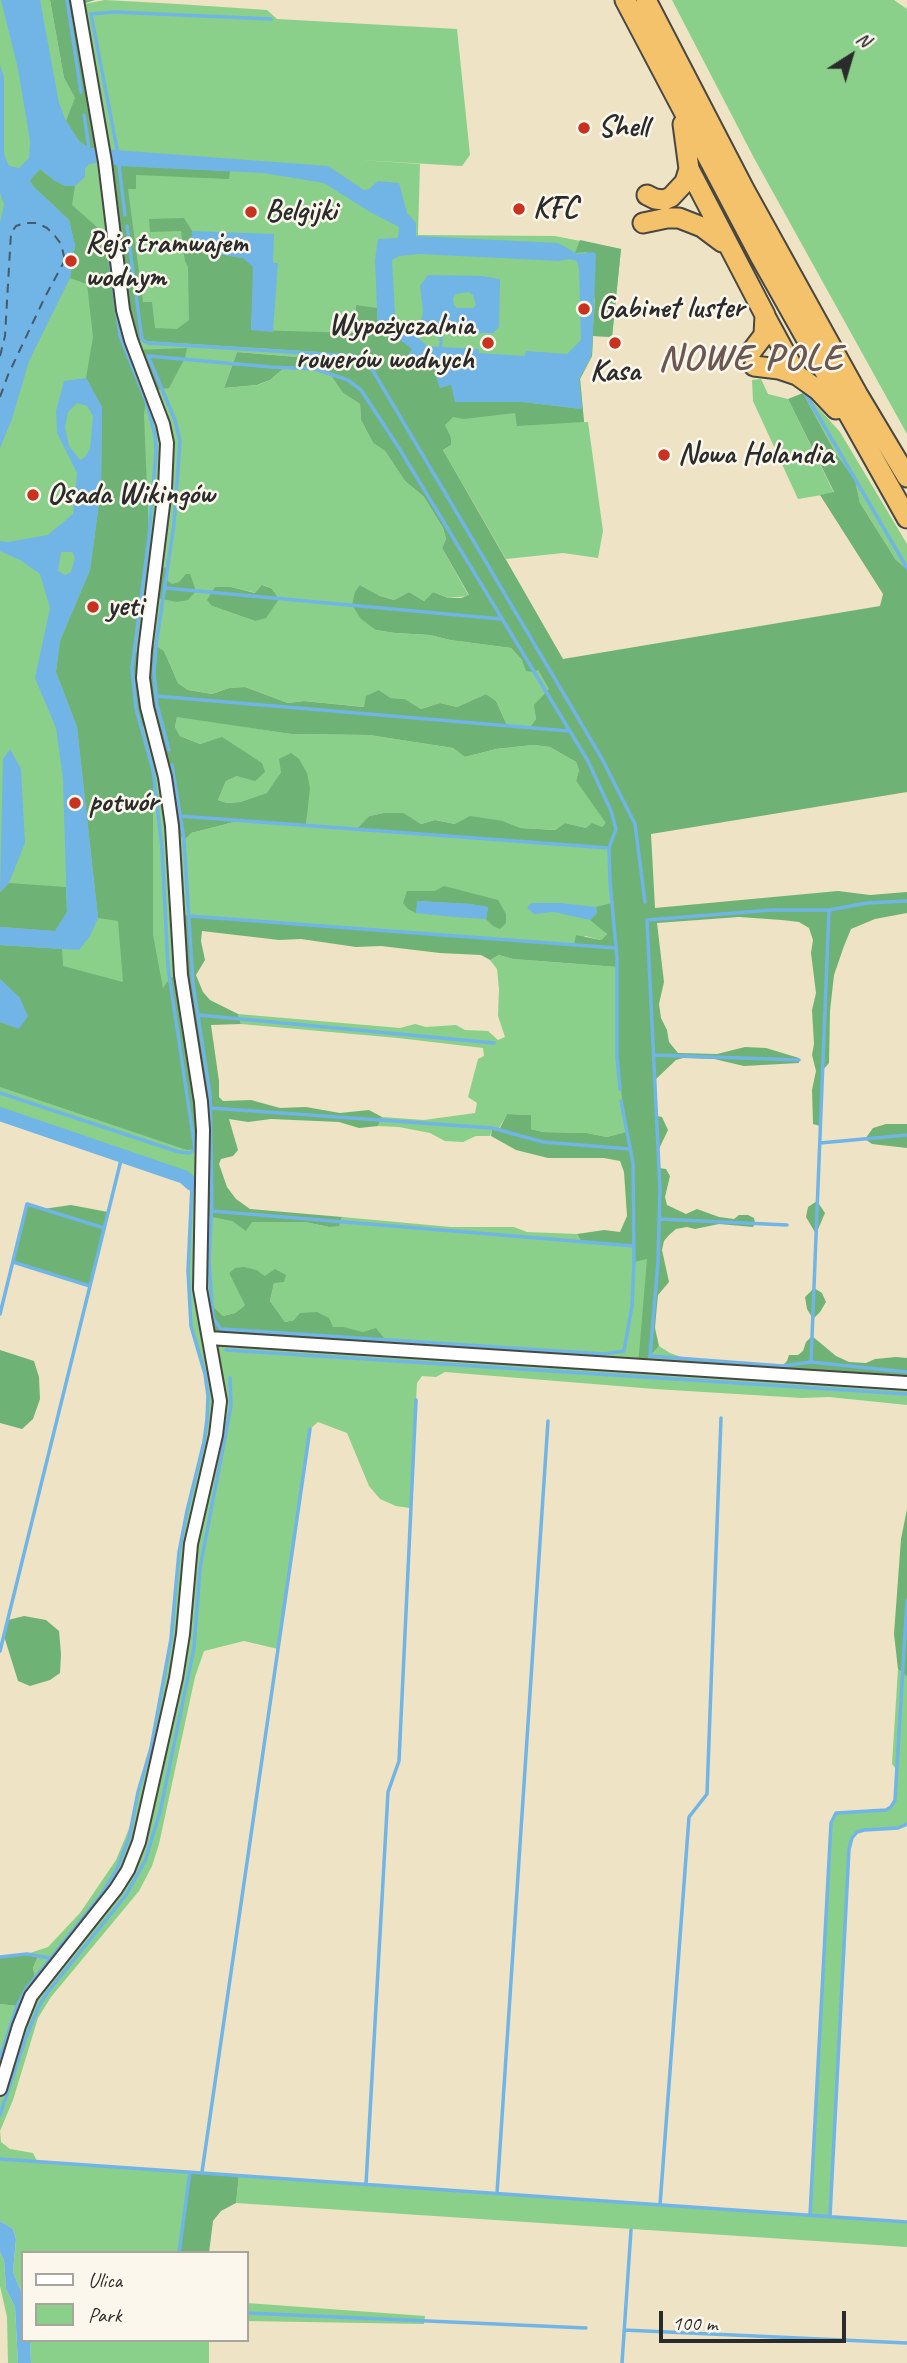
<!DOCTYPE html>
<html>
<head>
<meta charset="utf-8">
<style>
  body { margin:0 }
  #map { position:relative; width:907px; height:2363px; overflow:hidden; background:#eee3c4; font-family:Caveat,sans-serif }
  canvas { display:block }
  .legend { position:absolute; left:21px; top:2251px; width:228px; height:91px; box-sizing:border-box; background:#fbf7ec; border:2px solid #a8a59f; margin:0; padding:9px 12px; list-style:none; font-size:21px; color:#2b2b2b }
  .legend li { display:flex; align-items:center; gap:14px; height:35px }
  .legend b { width:35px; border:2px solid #a8a59f }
  .north { position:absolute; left:816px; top:21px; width:70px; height:70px; -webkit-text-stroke:5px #fbf7ec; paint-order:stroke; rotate:37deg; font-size:19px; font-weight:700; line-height:28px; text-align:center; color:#2b2b2b }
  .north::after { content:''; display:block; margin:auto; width:24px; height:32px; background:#2b2b2b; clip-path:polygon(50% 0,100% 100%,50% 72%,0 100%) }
  .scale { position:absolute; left:659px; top:2311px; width:187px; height:32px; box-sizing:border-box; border:4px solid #2b2b2b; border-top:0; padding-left:9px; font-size:21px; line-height:24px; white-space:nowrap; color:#2b2b2b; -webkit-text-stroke:5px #fbf7ec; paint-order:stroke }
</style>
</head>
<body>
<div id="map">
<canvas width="907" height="2363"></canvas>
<ul class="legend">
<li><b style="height:9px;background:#fff"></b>Ulica</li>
<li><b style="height:19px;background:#8ad08a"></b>Park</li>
</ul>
<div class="north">N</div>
<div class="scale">100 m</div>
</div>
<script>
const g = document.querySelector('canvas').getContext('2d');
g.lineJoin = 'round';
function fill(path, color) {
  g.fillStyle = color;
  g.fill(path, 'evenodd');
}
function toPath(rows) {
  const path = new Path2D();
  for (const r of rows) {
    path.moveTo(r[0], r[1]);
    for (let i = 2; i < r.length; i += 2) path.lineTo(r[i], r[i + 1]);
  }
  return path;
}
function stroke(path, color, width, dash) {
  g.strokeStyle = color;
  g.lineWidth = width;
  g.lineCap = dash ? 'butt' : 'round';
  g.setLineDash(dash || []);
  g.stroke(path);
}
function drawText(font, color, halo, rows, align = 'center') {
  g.font = font + ' Caveat,sans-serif';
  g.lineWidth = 5;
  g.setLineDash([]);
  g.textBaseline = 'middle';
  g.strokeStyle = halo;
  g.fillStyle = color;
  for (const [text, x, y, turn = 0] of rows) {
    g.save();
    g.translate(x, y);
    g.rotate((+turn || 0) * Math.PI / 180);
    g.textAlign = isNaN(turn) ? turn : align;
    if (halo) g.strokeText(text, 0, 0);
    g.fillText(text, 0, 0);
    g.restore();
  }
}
const green = toPath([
  [0,0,50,0,64,78,75,98,79,141,78,5,105,0,178,4,267,10,277,19,457,29,470,155,462,166,360,160,420,164,418,235,555,236,621,249,612,337,593,336,592,356,580,379,584,422,588,422,603,531,598,558,563,553,506,559,443,450,451,445,451,438,321,352,321,359,237,352,224,388,258,385,270,380,284,368,315,369,329,373,343,393,360,404,361,420,373,443,385,451,405,481,424,497,443,528,446,539,442,548,469,596,448,598,433,592,424,601,409,592,394,600,380,596,360,585,376,630,395,633,430,635,450,640,511,648,522,660,538,669,550,689,535,705,536,719,530,727,507,725,496,701,486,694,457,707,440,703,421,709,405,699,391,698,379,690,365,707,304,701,288,703,245,687,229,688,212,694,188,690,178,683,164,651,151,724,191,833,242,820,306,825,307,808,281,772,268,793,240,802,227,803,218,800,226,781,262,764,222,738,200,744,180,736,175,727,177,716,291,734,369,735,453,748,465,757,496,749,533,745,550,747,576,762,579,770,576,781,607,823,602,827,586,828,565,823,555,830,521,828,503,821,455,824,435,820,421,824,404,813,385,813,369,816,358,829,609,848,612,903,601,928,607,934,601,940,585,936,574,945,188,916,176,911,203,1147,232,1221,246,1230,251,1222,305,1222,329,1227,341,1221,342,1217,451,1227,514,1227,527,1232,577,1234,581,1241,634,1246,647,1259,650,1356,659,1346,670,1353,687,1359,782,1366,782,1374,907,1383,907,1405,829,1397,802,1398,655,1389,445,1372,436,1377,422,1376,417,1383,410,1508,396,1506,380,1499,369,1486,347,1433,318,1422,310,1429,278,1649,244,1641,204,1651,195,1677,159,1844,152,1866,139,1891,51,1997,38,2018,13,2100,0,2131,1,2142,10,2149,33,2153,37,2161,190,2172,179,2253,23,2253,23,2296,13,2272,16,2239,13,2229,0,2221,0,2004,17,2006,35,1977,33,1968,38,1956,27,1954,48,1947,80,1913,116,1860,133,1819,162,1695,171,1639,179,1552,187,1511,204,1442,208,1396,205,1374,191,1326,188,1270,192,1184,184,1177,2,1115,0,1116],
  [263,585,271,588,255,621,212,606,231,587,256,593],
  [235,1268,257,1270,274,1283,270,1301,285,1322,294,1320,363,1332,223,1316,235,1313,246,1304,229,1273],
  [672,0,894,0,907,9,907,434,754,158],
  [761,379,768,394,788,399,834,493,798,499,753,401,752,380],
  [803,393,806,394,840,432,907,544,907,569,896,560,860,503,855,481,835,452],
  [499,955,513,959,617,967,617,1057,627,1132,607,1137,587,1133,543,1132,531,1129,531,1115,507,1114,498,1130,492,1129,490,1136,476,1136,463,1142,445,1141,430,1133,399,1127,378,1126,382,1117,424,1120,475,1113,477,1103,468,1097,478,1059,484,1056,483,1048,398,1038,241,1024,238,1014,400,1028,415,1024,426,1027,456,1025,465,1030,488,1031,498,1040,505,1037,498,1016,499,989,497,969,490,960],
  [898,1669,907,1677,907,1824,898,1828,864,1830,858,1832,852,1838,849,1849,830,2216,907,2222,907,2247,236,2203,239,2175,810,2215,831,1823,836,1813,886,1810,892,1807,895,1800,897,1770,892,1764],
  [0,2252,4,2260,6,2289,15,2307,18,2363,8,2363,7,2317,0,2286],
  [247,2303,425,2316,424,2324,247,2321],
  [30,2340,209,2340,209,2363,31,2363]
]);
const forest = toPath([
  [50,0,95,0,79,5,103,149,89,148,79,141,66,121,75,98,64,78],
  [105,162,125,166,230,171,229,179,136,175,136,189,128,189,143,302,152,302,155,328,177,329,189,320,188,267,185,261,181,231,150,232,149,219,184,218,192,231,192,250,243,258,254,267,251,330,356,333,356,305,377,308,378,334,395,336,432,361,440,388,452,384,523,402,582,409,579,379,591,357,595,300,587,252,575,253,580,240,621,249,612,337,593,336,592,356,580,379,584,422,517,426,515,413,464,419,453,417,445,425,451,438,451,445,443,450,563,659,880,606,883,594,820,495,834,492,788,399,803,393,835,452,855,480,860,503,896,560,907,569,907,792,651,834,655,908,838,891,870,895,907,892,907,913,875,919,851,929,844,946,834,975,830,1011,829,1063,822,1071,820,1126,813,1124,812,1090,816,1071,812,1055,814,1044,812,1010,816,993,811,953,813,940,809,928,799,922,782,920,739,917,657,923,664,982,659,1004,661,1018,667,1030,669,1042,678,1053,717,1054,745,1047,766,1048,799,1058,799,1063,744,1066,714,1059,683,1058,676,1060,656,1079,657,1116,662,1117,668,1130,658,1151,659,1168,666,1169,670,1176,665,1197,667,1205,686,1214,697,1209,719,1217,734,1219,739,1215,748,1215,754,1218,755,1223,753,1227,719,1224,695,1229,687,1227,676,1229,669,1235,664,1241,662,1250,669,1282,658,1295,657,1305,655,1328,659,1346,650,1356,638,1366,647,1259,634,1262,634,1246,581,1241,577,1234,604,1230,620,1232,627,1216,624,1172,620,1161,604,1158,548,1158,516,1150,491,1136,492,1128,499,1130,507,1114,531,1115,531,1129,543,1132,587,1133,607,1137,626,1132,617,1057,617,967,513,959,499,955,490,960,481,955,440,953,381,946,356,947,301,939,279,940,202,931,201,941,205,960,196,975,203,992,210,1000,238,1014,241,1024,211,1025,219,1081,219,1097,223,1101,251,1100,280,1108,306,1107,340,1113,369,1110,382,1117,378,1126,359,1128,339,1122,271,1119,248,1122,229,1119,238,1150,233,1156,221,1159,219,1164,227,1187,236,1199,250,1209,342,1217,339,1226,329,1227,305,1222,252,1222,246,1231,232,1221,202,1215,203,1148,187,1150,0,1087,0,1022,19,1028,20,998,0,979,0,945,62,949,63,966,123,982,118,921,98,918,77,727,56,672,60,641,90,570,101,488,102,407,86,378,93,337,87,284,70,278,75,245,69,220,33,186,30,180,40,169,55,181,66,186,75,186,72,205,98,228,93,248,102,245,114,247],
  [131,340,321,352,321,359,237,352,224,388,257,385,270,380,284,368,315,369,329,373,343,393,360,404,361,420,373,443,385,451,405,481,424,497,443,528,446,539,442,548,469,595,461,598,448,598,433,592,424,601,409,592,394,600,380,596,360,585,355,592,352,605,361,619,376,630,395,633,430,635,450,640,511,648,522,660,526,671,534,672,538,670,549,689,534,705,536,719,530,727,507,725,496,701,486,694,457,707,440,703,421,709,405,699,391,698,379,690,366,696,364,707,304,701,288,703,245,687,229,688,212,694,188,690,178,683,164,651,156,646,134,653,149,537,144,415,146,401,127,352,135,350,151,391,169,388,185,358,187,348,135,350],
  [177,717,291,734,369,735,453,748,465,757,496,749,533,745,550,747,576,762,579,770,576,781,606,823,602,827,592,823,586,828,565,823,555,830,521,828,503,821,470,816,455,824,435,820,421,824,404,813,384,813,369,816,357,829,609,848,612,903,596,907,597,913,590,920,607,934,601,940,576,935,574,945,188,916,175,910,181,974,170,978,163,988,153,935,153,770,142,727,151,724,172,826,184,840,191,833,242,820,306,825,310,788,307,773,299,759,291,753,279,759,281,772,267,793,240,802,227,803,218,800,226,781,237,776,255,781,265,772,262,763,222,737,200,744,180,736,175,727],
  [168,567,166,580,172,584,179,582,186,574,190,574,196,591,188,600,177,602,152,597,156,569],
  [262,585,271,588,279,599,266,618,255,621,212,606,207,600,215,587,231,587,255,593],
  [9,883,66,887,67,912,55,931,0,927,0,892],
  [444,886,498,900,506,914,506,923,500,929,493,926,486,919,488,907,470,904,418,901,416,913,408,909,403,903,407,891,435,891],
  [886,1124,907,1124,907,1148,872,1144,865,1139,873,1128],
  [817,1201,825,1213,816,1234,806,1217,808,1207],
  [27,1204,43,1209,71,1205,108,1212,90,1286,13,1262],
  [244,1267,257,1270,265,1276,275,1269,286,1275,284,1282,274,1283,270,1301,285,1322,294,1320,300,1313,317,1312,329,1318,333,1327,343,1327,363,1332,376,1328,384,1338,386,1349,209,1338,203,1314,213,1307,223,1316,235,1313,245,1305,229,1273,235,1268],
  [814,1288,822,1293,826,1302,820,1312,813,1319,807,1309,805,1297],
  [812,1336,836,1356,849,1362,866,1363,875,1359,896,1357,907,1358,907,1383,782,1375,782,1366,787,1361,789,1355,798,1355,803,1351,806,1342],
  [0,1350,34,1361,39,1377,40,1399,33,1419,22,1429,0,1423],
  [907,1509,907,1677,898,1669,894,1634,901,1539],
  [24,1616,46,1620,59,1631,61,1654,60,1673,50,1680,30,1686,18,1681,4,1636,8,1620],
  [27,1954,38,1956,33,1968,35,1977,17,2006,0,2004,0,1957],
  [190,2172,239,2175,236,2203,221,2211,213,2221,209,2253,179,2253]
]);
const water = toPath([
  [1,0,40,0,59,103,66,121,79,141,89,148,328,166,364,190,369,189,378,181,399,183,407,213,416,223,416,236,558,243,578,254,593,252,596,254,593,330,591,357,579,379,582,409,523,402,455,402,451,385,440,388,432,361,412,361,408,355,412,349,395,336,378,335,375,260,378,239,398,238,399,227,370,212,324,183,263,173,119,166,105,162,89,164,85,169,85,177,75,186,66,186,55,181,40,169,30,180,33,186,69,220,75,245,70,278,29,361,12,419,0,448,0,223,4,204,0,193,0,65,4,77,4,154,9,166,19,168,29,158,30,141,18,69],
  [419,254,559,261,569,259,577,261,579,269,581,340,567,354,526,351,525,356,479,353,479,349,442,347,443,334,493,333,499,327,500,279,482,276,428,275,420,286,423,311,421,321,427,330,440,334,439,347,427,346,403,324,395,314,392,260,399,256],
  [469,292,473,295,476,305,473,308,457,308,454,305,453,298,456,294],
  [192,231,274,234,273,263,278,263,273,332,251,330,253,267,243,258,191,250],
  [86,378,102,407,101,488,90,570,60,641,56,672,77,727,98,918,90,936,79,950,0,945,0,927,55,931,67,912,63,779,56,728,35,678,50,608,40,574,20,560,0,551,0,541,8,542,48,535,73,514,77,473,57,433,56,411,64,381],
  [77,403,87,406,93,416,90,449,85,457,80,460,69,446,65,427,68,412],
  [61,552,72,552,75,558,71,572,65,575,58,571],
  [10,749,21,769,25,843,9,883,0,892,3,759],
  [417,901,470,904,488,907,486,919,454,917,416,913],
  [531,903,561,903,596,907,597,913,590,920,554,912,534,914,527,908],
  [0,979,20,998,28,1016,19,1029,0,1022],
  [0,2221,13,2229,16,2239,13,2272,23,2296,23,2340,30,2340,31,2363,18,2363,15,2307,6,2289,4,2260,0,2252]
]);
const stream = toPath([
  [67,0,81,92],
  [84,115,89,148],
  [117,149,91,14,114,12,271,19],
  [119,166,125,215],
  [127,226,142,340,148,343,355,356,369,364,601,757,635,824,645,902],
  [805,393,907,568],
  [165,588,501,619],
  [156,696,569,731],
  [169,750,157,705,154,672,156,646,174,524,180,441,175,420,148,356,271,367,315,369,348,380,361,390,399,448,588,761,611,811,616,829,609,848,610,882,617,958,617,1057,620,1089],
  [172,765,184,840,193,983,210,1094,212,1201,209,1262,213,1318,221,1329,604,1354,624,1351,632,1306,634,1262,633,1163,621,1101],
  [180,816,609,848],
  [907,901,867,903,829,910,772,910,647,920,660,1189,658,1262,650,1356,782,1366,811,1362,907,1372],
  [189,916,616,948],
  [199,1015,494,1043],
  [654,1055,799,1060],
  [0,1093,179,1152,190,1153,195,1149,168,967,162,849,153,770,136,709,132,668,149,537,156,452,155,435,146,401,120,336,107,240],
  [211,1108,492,1128,543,1142,630,1149],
  [820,1143,907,1135],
  [212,1211,634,1246],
  [660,1219,787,1225],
  [13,1262,90,1286],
  [0,1314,27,1204,104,1228],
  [226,1350,907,1394],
  [811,1362,829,910],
  [0,1651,122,1156],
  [0,1957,27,1954,49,1958],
  [0,2058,17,2006,26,1989,101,1895,116,1871,129,1838,138,1792,151,1748,171,1639,179,1552,187,1511,204,1442,207,1419,208,1396,205,1374,191,1326,188,1271,192,1184],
  [0,2115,26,2037,39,2006,47,1993,126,1895,145,1861,160,1812,194,1648,200,1568,231,1406,230,1378],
  [0,2159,907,2222],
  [202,2172,310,1429],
  [366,2184,388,1792,399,1761,416,1400],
  [497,2193,548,1421],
  [660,2205,689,1817,707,1794,721,1418],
  [810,2215,831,1823,836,1813,886,1810,891,1807,895,1800,907,1600],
  [830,2216,849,1849,852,1838,857,1832,864,1830,898,1828,907,1824],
  [179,2253,190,2172],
  [247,2313,586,2328],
  [624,2330,907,2343],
  [622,2363,631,2230]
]);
const canal = toPath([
  [0,1114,184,1177,192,1184]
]);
const ferry = toPath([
  [0,356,5,336,11,233,16,226,25,223,37,223,47,228,55,236,61,244,65,260],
  [0,397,8,375,45,297,65,260,68,259]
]);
const minor = toPath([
  [209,1338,907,1383],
  [0,2089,19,2026,31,1996,116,1889,128,1870,139,1842,176,1678,183,1634,191,1544,216,1435,220,1401,200,1289,203,1130,201,1102,181,975,172,826,165,777,147,707,143,678,145,650,165,489,167,443,163,424,131,340,123,310,105,162,77,0]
]);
const highway = toPath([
  [625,0,760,256,907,518],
  [646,0,744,189,858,395,907,477],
  [689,169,765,315,764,335,751,352],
  [647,195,655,199,664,200,671,197,685,182,689,169,683,124],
  [643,223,667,218,679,218,702,227,722,242],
  [765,316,797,375],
  [754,366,779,369,797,375,818,390,836,409]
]);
const markers = [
  [584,128,7,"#c8321e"],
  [519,209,7,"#c8321e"],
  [251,212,7,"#c8321e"],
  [71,261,7,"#c8321e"],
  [584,309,7,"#c8321e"],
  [488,343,7,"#c8321e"],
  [615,343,7,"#c8321e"],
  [664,455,7,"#c8321e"],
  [33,495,7,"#c8321e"],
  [93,607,7,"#c8321e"],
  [75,803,7,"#c8321e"]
];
const poiNames = [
  ["Shell",598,128],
  ["KFC",533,209],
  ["Belgijki",265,212],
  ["Rejs tramwajem",85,244],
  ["wodnym",85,278],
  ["Gabinet luster",598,309],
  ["Wypożyczalnia",474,326,"right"],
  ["rowerów wodnych",474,360,"right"],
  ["Kasa",615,372,"center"],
  ["Nowa Holandia",678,455],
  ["Osada Wikingów",47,495],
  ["yeti",107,607],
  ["potwór",89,803]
];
const districtNames = [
  ["NOWE POLE",751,359]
];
fill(green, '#8ad08a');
fill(forest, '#6fb276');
fill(water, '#71b4e6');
stroke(stream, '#71b4e6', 3.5);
stroke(canal, '#71b4e6', 14);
stroke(ferry, '#445b6c', 2, [9, 7]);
stroke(minor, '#484742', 16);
stroke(highway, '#484742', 23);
stroke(minor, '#fff', 12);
stroke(highway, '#f3c26a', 19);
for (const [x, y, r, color] of markers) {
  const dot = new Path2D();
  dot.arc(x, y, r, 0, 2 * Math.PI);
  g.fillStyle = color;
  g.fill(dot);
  stroke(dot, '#fbf7ec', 2.5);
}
drawText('bold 30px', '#2b2b2b', '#fbf7ec', poiNames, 'left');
g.letterSpacing = '2px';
drawText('bold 37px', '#6c5751', '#fbf7ec', districtNames);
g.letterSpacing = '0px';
</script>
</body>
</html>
